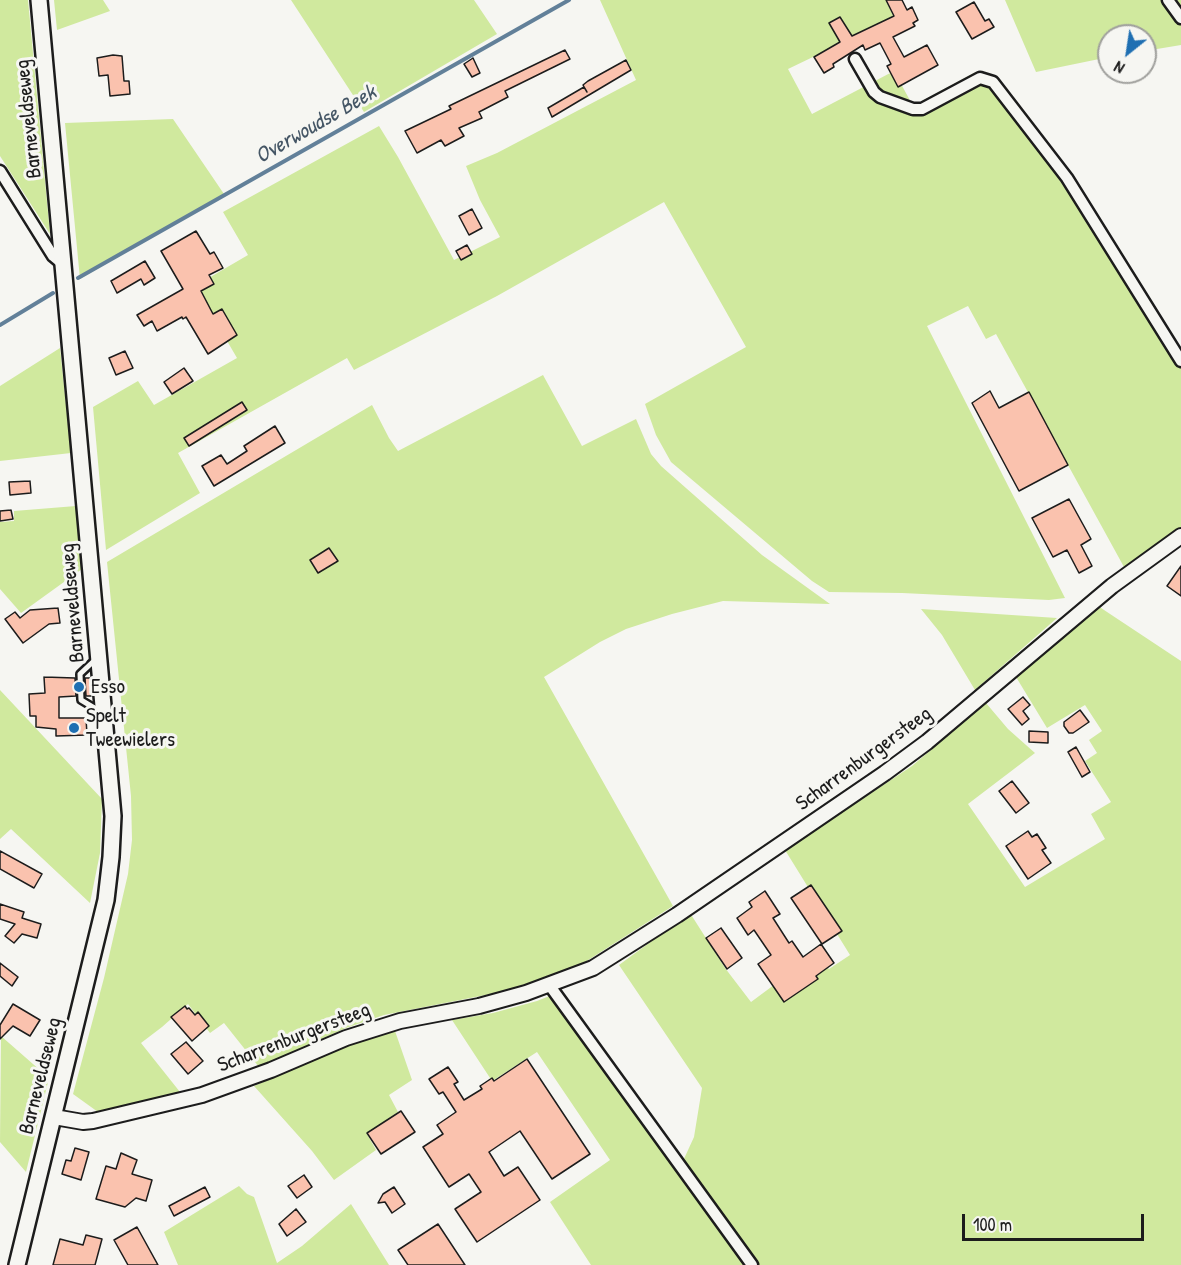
<!DOCTYPE html>
<html>
<head>
<meta charset="utf-8">
<style>
  body { margin:0 }
  #map { position:relative; width:1181px; height:1265px; overflow:hidden; background:#f6f6f2; font-family:"Patrick Hand",sans-serif }
  canvas { display:block }
  .north { position:absolute; left:1097px; top:24px; width:60px; height:60px; box-sizing:border-box; background:#f6f6f2; border:2px solid #9f9f9c; border-radius:50%; rotate:210deg; font-size:16px; font-weight:700; line-height:24px; text-align:center; color:#1c1c1c }
  .north::after { content:''; display:block; margin:auto; width:21px; height:27px; background:#1f6fb2; clip-path:polygon(50% 0,100% 100%,50% 72%,0 100%) }
  .scale { position:absolute; left:962px; top:1214px; width:182px; height:27px; box-sizing:border-box; border:3px solid #1c1c1c; border-top:0; padding-left:8px; font-size:18px; line-height:21px; white-space:nowrap; color:#1c1c1c; -webkit-text-stroke:4px #f6f6f2; paint-order:stroke }
</style>
</head>
<body>
<div id="map">
<canvas width="1181" height="1265"></canvas>
<div class="north">N</div>
<div class="scale">100 m</div>
</div>
<script>
const g = document.querySelector('canvas').getContext('2d');
g.lineJoin = 'round';
function fill(path, color) {
  g.fillStyle = color;
  g.fill(path, 'evenodd');
}
function toPath(rows) {
  const path = new Path2D();
  for (const r of rows) {
    path.moveTo(r[0], r[1]);
    for (let i = 2; i < r.length; i += 2) path.lineTo(r[i], r[i + 1]);
  }
  return path;
}
function stroke(path, color, width, dash) {
  g.strokeStyle = color;
  g.lineWidth = width;
  g.lineCap = dash ? 'butt' : 'round';
  g.setLineDash(dash || []);
  g.stroke(path);
}
function drawText(font, color, halo, rows, align = 'center') {
  g.font = font + ' "Patrick Hand",sans-serif';
  g.lineWidth = 6;
  g.setLineDash([]);
  g.textBaseline = 'middle';
  g.strokeStyle = halo;
  g.fillStyle = color;
  for (const [text, x, y, turn = 0] of rows) {
    g.save();
    g.translate(x, y);
    g.rotate((+turn || 0) * Math.PI / 180);
    g.textAlign = isNaN(turn) ? turn : align;
    if (halo) g.strokeText(text, 0, 0);
    g.fillText(text, 0, 0);
    g.restore();
  }
}
const green = toPath([
  [0,0,28,0,50,234,0,156],
  [54,0,103,0,110,11,57,30],
  [291,0,474,0,497,34,364,112],
  [600,0,886,0,894,18,788,69,812,114,894,71,913,106,976,72,1060,171,1181,364,1181,527,1124,567,996,334,986,339,968,306,927,326,1065,598,1049,600,902,593,829,592,812,581,671,462,656,435,645,404,746,347,664,202,497,296,354,370,347,358,178,453,200,493,106,550,93,407,138,381,154,405,237,358,195,286,248,255,223,212,379,126,398,157,454,260,500,237,480,200,466,166,497,153,636,80],
  [1005,0,1181,0,1181,45,1145,51,1145,36,1109,36,1109,57,1036,72],
  [173,119,224,194,80,279,65,123],
  [60,348,71,453,0,461,0,386],
  [543,375,582,446,636,419,651,454,661,466,762,555,830,604,723,601,672,614,626,629,600,642,544,677,673,906,582,964,548,980,511,990,384,1015,346,1028,259,1067,224,1023,210,1033,188,1004,162,1027,141,1043,180,1092,98,1112,73,1094,104,978,128,874,132,840,131,796,107,562,372,405,389,438,398,451],
  [76,506,82,569,21,613,0,589,0,522,14,521,14,511],
  [1098,606,1181,661,1181,1265,758,1265,683,1161,694,1137,702,1088,619,965,690,913,725,968,751,1002,817,953,829,969,850,955,785,850,912,766,986,703,1008,729,1035,753,968,804,1025,887,1105,839,1091,814,1111,802,1085,761,1097,753,1089,740,1102,731,1085,705,1047,728,1016,677],
  [921,609,1057,618,975,690,942,635],
  [0,690,102,799,100,853,90,903,11,829,0,839],
  [552,995,749,1265,591,1265,550,1202,610,1160,537,1052,492,1081,452,1020,493,1013,537,1001],
  [395,1031,412,1080,389,1095,398,1112,367,1134,376,1150,334,1180,312,1151,254,1086,348,1045],
  [1,1036,49,1078,26,1172,0,1142],
  [239,1186,247,1194,254,1197,277,1263,302,1246,351,1204,389,1265,178,1265,164,1232]
]);
const stream = toPath([
  [78,278,569,0],
  [0,325,53,293]
]);
const building = toPath([
  [886,0,902,0,907,10,912,7,918,20,913,23,915,26,893,37,904,57,927,45,938,65,898,87,887,66,891,64,880,43,865,50,863,45,833,64,834,67,824,73,814,57,840,42,829,23,840,17,852,36,894,16,886,0],
  [974,2,985,21,989,19,994,27,972,39,956,12,974,2],
  [565,50,570,59,505,91,508,97,479,112,482,118,459,128,464,136,445,146,441,140,417,153,405,131,451,109,449,106,565,50],
  [113,55,122,56,124,81,129,81,130,94,110,96,108,75,99,76,97,58,113,55],
  [473,58,480,73,472,77,464,64,473,58],
  [626,60,631,70,552,117,548,108,584,87,587,92,583,85,588,81,626,60],
  [472,209,482,228,469,235,459,216,472,209],
  [196,231,210,254,214,252,223,268,209,275,214,284,201,291,213,314,222,309,237,335,208,354,186,317,183,319,182,317,157,331,152,321,144,326,137,315,183,289,161,251,196,231],
  [467,245,472,254,461,260,456,251,467,245],
  [145,261,155,278,144,285,141,279,117,293,111,281,145,261],
  [125,351,133,368,116,375,109,358,125,351],
  [184,368,193,381,172,394,164,382,184,368],
  [990,391,999,408,1029,392,1068,465,1019,491,972,403,990,391],
  [242,402,247,410,189,446,184,438,242,402],
  [275,426,285,443,214,486,202,466,221,455,227,464,247,451,244,446,275,426],
  [30,481,31,493,10,495,9,482,30,481],
  [1069,499,1091,539,1081,545,1092,566,1079,573,1067,550,1053,557,1032,518,1069,499],
  [11,510,13,519,0,521,0,511,11,510],
  [329,548,338,561,318,573,310,560,329,548],
  [1181,566,1181,596,1167,586,1181,566],
  [58,608,60,623,49,624,23,643,5,619,15,612,20,618,30,610,58,608],
  [44,677,75,678,76,696,59,697,59,718,86,718,87,735,56,736,56,729,36,727,36,716,30,716,29,694,45,693,44,677],
  [85,678,91,678,91,696,86,696,85,678],
  [1023,697,1030,705,1023,711,1029,719,1022,725,1008,709,1023,697],
  [1080,710,1089,722,1073,733,1069,733,1064,726,1064,722,1080,710],
  [1029,731,1048,732,1048,743,1029,742,1029,731],
  [1076,747,1090,772,1082,777,1068,752,1076,747],
  [1012,781,1029,803,1016,813,999,791,1012,781],
  [1028,831,1032,837,1037,834,1046,848,1042,850,1051,863,1028,879,1006,846,1028,831],
  [0,851,42,874,34,888,0,869,0,851],
  [811,885,842,931,822,944,791,898,811,885],
  [765,891,780,914,773,918,789,943,792,941,803,957,821,944,834,963,816,976,818,979,784,1002,758,964,771,955,754,930,748,935,737,918,752,907,749,902,765,891],
  [0,904,24,912,22,918,41,924,37,938,22,934,14,943,5,936,15,924,0,919,0,904],
  [721,928,742,958,727,969,706,938,721,928],
  [0,963,18,977,12,986,0,976,0,963],
  [13,1004,40,1020,30,1036,13,1026,0,1039,0,1025,13,1004],
  [185,1006,187,1009,189,1008,195,1015,198,1012,209,1026,192,1041,171,1017,185,1006],
  [186,1042,203,1061,188,1074,171,1054,186,1042],
  [527,1059,590,1154,552,1179,520,1131,489,1152,504,1176,518,1167,540,1200,477,1242,455,1209,481,1192,469,1174,449,1187,423,1147,443,1134,437,1125,456,1112,443,1092,439,1094,429,1079,448,1067,458,1082,454,1084,464,1100,482,1089,480,1086,492,1078,494,1081,527,1059],
  [401,1111,415,1132,381,1154,367,1133,401,1111],
  [75,1148,89,1152,81,1180,62,1174,66,1160,71,1161,75,1148],
  [121,1153,137,1160,132,1174,152,1180,146,1201,136,1198,125,1207,96,1199,106,1166,116,1169,121,1153],
  [304,1175,312,1187,297,1198,288,1186,304,1175],
  [205,1187,210,1197,174,1216,169,1206,205,1187],
  [394,1187,405,1204,392,1213,385,1202,378,1203,383,1194,394,1187],
  [296,1209,306,1222,287,1236,279,1224,296,1209],
  [438,1224,465,1265,408,1265,398,1250,438,1224],
  [137,1227,158,1265,128,1265,114,1240,137,1227],
  [86,1235,102,1239,95,1265,53,1265,60,1239,83,1245,86,1235]
]);
const service = toPath([
  [96,659,80,674,81,700,101,712]
]);
const minor = toPath([
  [1168,0,1181,18],
  [855,59,874,92,880,97,913,109,922,109,980,78,993,82,1067,178,1181,361],
  [0,171,53,256,65,266],
  [550,986,752,1265]
]);
const tertiary = toPath([
  [54,1115,60,1118,83,1122,93,1121,202,1095,271,1070,346,1038,400,1021,479,1006,526,993,593,968,677,915,885,773,927,742,1112,586,1181,536]
]);
const secondary = toPath([
  [17,1265,106,900,111,857,113,816,39,0]
]);
const markers = [
  [79,687,6,"#1f6fb2"],
  [74,728,6,"#1f6fb2"]
];
const streetNames = [
  ["Barneveldseweg",29,119,-96],
  ["Barneveldseweg",73,603,-95],
  ["Scharrenburgersteeg",864,759,-36],
  ["Scharrenburgersteeg",294,1038,-21],
  ["Barneveldseweg",41,1076,-76]
];
const poiNames = [
  ["Esso",91,687],
  ["Spelt",86,716],
  ["Tweewielers",86,740]
];
const waterNames = [
  ["Overwoudse Beek",316,125,-30]
];
fill(green, '#d0e99e');
stroke(stream, '#628099', 4);
fill(building, '#fac2ae');
stroke(building, '#1c1c1c', 1.5);
stroke(service, '#1c1c1c', 10);
stroke(minor, '#1c1c1c', 15);
stroke(tertiary, '#1c1c1c', 18);
stroke(secondary, '#1c1c1c', 20);
stroke(service, '#f6f6f2', 5);
stroke(minor, '#f6f6f2', 10);
stroke(tertiary, '#f6f6f2', 14);
stroke(secondary, '#f6f6f2', 15);
for (const [x, y, r, color] of markers) {
  const dot = new Path2D();
  dot.arc(x, y, r, 0, 2 * Math.PI);
  g.fillStyle = color;
  g.fill(dot);
  stroke(dot, '#f6f6f2', 2);
}
drawText('21px', '#1c1c1c', '#f6f6f2', streetNames);
drawText('21px', '#1c1c1c', '#f6f6f2', poiNames, 'left');
drawText('italic 22px', '#455665', '#f6f6f2', waterNames);
</script>
</body>
</html>
